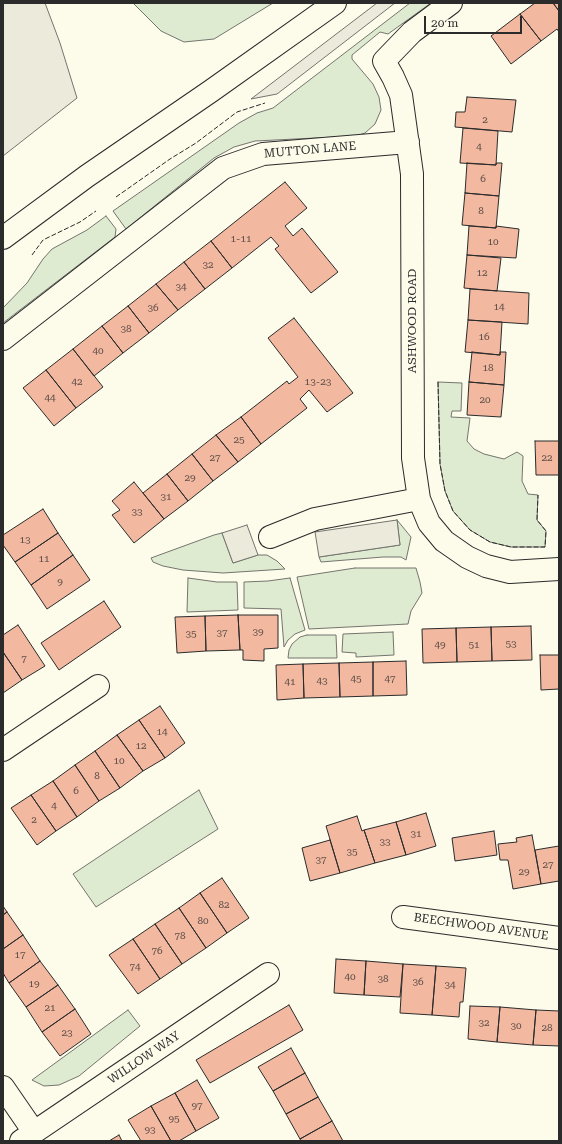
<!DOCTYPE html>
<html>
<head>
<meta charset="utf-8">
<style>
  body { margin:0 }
  #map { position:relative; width:562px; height:1144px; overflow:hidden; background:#fdfbea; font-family:"Roboto Serif",serif }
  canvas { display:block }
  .frame { position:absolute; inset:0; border:4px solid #2b2b2b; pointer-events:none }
  .scale { position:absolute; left:424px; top:16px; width:98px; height:18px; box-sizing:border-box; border:2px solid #2b2b2b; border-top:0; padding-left:5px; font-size:12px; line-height:14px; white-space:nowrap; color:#2b2b2b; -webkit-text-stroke:3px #fdfbea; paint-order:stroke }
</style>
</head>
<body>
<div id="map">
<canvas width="562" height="1144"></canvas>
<div class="frame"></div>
<div class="scale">20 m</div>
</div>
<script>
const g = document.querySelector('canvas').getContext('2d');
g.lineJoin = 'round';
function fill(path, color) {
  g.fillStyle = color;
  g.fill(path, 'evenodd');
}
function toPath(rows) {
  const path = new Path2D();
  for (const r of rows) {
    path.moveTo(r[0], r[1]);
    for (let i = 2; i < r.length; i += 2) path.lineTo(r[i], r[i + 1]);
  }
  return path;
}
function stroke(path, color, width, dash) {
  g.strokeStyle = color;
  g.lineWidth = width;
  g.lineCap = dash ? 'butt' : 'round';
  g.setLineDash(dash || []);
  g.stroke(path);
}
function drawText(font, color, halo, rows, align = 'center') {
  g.font = font + ' "Roboto Serif",serif';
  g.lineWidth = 3;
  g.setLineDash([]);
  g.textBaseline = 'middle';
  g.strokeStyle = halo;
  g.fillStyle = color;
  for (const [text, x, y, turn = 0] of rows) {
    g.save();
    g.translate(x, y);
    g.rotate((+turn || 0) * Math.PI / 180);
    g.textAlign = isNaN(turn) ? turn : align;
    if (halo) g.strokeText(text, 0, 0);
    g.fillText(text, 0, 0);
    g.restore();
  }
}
const green = toPath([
  [133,3,273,3,214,39,184,42,161,31,133,3],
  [410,3,431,3,388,34,380,32,352,55,352,59,373,84,379,97,381,110,375,124,365,133,356,136,255,141,234,147,214,158,126,229,113,211,239,123,257,113,273,108,410,3],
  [106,216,116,229,115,237,3,323,3,308,27,283,43,259,52,249,87,230,106,216],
  [438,382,462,383,461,411,452,411,451,417,470,418,467,441,474,449,484,454,504,459,517,452,523,456,522,481,528,494,538,495,537,520,546,531,545,547,511,547,490,542,470,530,453,511,445,491,440,464,438,382],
  [397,520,411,537,406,560,401,557,383,557,321,562,319,557,400,545,397,520],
  [222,533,233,563,258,555,267,555,277,561,285,569,223,573,183,570,163,566,153,562,151,558,214,535,222,533],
  [355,568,416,568,420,582,422,593,411,611,408,624,309,629,297,577,355,568],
  [188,578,217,582,237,582,238,610,187,612,188,578],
  [290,578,305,630,295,634,288,640,284,647,281,609,244,608,244,582,268,581,290,578],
  [393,632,394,655,356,657,356,653,342,652,343,634,393,632],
  [307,635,336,635,337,658,288,658,289,650,292,644,300,637,307,635],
  [199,790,218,829,96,907,73,874,199,790],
  [128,1010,140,1026,79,1076,59,1085,44,1086,32,1080,128,1010]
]);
const parking = toPath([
  [3,3,45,3,60,43,77,98,3,156,3,3],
  [377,3,395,3,277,94,251,99,377,3],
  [397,520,400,545,319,557,315,532,397,520],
  [247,525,258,555,233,563,222,533,247,525]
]);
const building = toPath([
  [535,3,553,3,559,11,559,32,557,29,541,41,520,14,535,3],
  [553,3,559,3,559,11,553,3],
  [520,14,541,41,511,64,491,36,520,14],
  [467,97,516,100,512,132,455,127,456,112,465,112,467,97],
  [463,128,498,131,496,165,460,163,463,128],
  [467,163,496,165,496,163,502,163,499,196,465,193,467,163],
  [285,182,307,208,285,226,293,236,302,228,338,272,311,293,275,249,279,246,271,237,232,268,211,241,285,182],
  [465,193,499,196,496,228,462,225,465,193],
  [469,226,496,228,496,226,519,229,516,258,467,255,469,226],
  [211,241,232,268,205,289,184,262,211,241],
  [467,255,501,258,497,291,464,288,467,255],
  [184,262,205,289,178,310,156,284,184,262],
  [156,284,178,310,149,333,128,306,156,284],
  [470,289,529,293,528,324,468,320,470,289],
  [128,306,149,333,123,353,102,326,128,306],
  [294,318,353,393,327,412,309,390,300,399,307,408,261,444,241,417,287,381,289,384,298,377,268,338,294,318],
  [468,320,502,322,500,355,465,352,468,320],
  [102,326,123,353,94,376,73,349,102,326],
  [73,349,103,387,76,408,46,370,73,349],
  [472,352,500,355,500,352,506,352,504,385,469,382,472,352],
  [46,370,76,408,54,426,23,388,46,370],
  [469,382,504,385,501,417,467,415,469,382],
  [241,417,261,444,238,462,216,435,241,417],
  [216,435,238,462,213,481,192,454,216,435],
  [535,441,559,441,559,475,536,475,535,441],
  [192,454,213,481,188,501,167,474,192,454],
  [167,474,188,501,164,519,143,493,167,474],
  [134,482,164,519,134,543,112,515,120,510,112,501,134,482],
  [43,509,58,533,15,562,3,545,3,535,43,509],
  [58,533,73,555,31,585,15,562,58,533],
  [73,555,90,580,47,609,31,585,73,555],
  [104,601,121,627,59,670,41,643,104,601],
  [238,615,278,615,278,648,264,649,264,661,243,660,243,650,240,650,238,615],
  [238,615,240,650,206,651,205,616,238,615],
  [205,616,206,651,177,653,175,617,205,616],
  [18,625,45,666,22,680,3,652,3,635,18,625],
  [531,626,532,660,492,661,491,627,531,626],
  [491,627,492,661,457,662,456,628,491,627],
  [456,628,457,662,423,663,422,629,456,628],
  [3,652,22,680,3,693,3,652],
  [540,655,559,655,559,689,541,690,540,655],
  [406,661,407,695,373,696,373,662,406,661],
  [373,662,373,696,340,697,339,663,373,662],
  [339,663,340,697,304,698,303,664,339,663],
  [303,664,304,698,277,700,276,665,303,664],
  [160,706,185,743,165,758,139,720,160,706],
  [139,720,165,758,143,771,117,735,139,720],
  [117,735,143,771,120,788,95,751,117,735],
  [95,751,120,788,99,801,75,765,95,751],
  [75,765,99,801,77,817,53,781,75,765],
  [53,781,77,817,56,831,31,795,53,781],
  [31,795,56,831,37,845,11,808,31,795],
  [426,813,436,846,406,855,396,822,426,813],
  [357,816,362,831,364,830,375,863,340,873,326,826,357,816],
  [396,822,406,855,375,863,364,830,396,822],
  [494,831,497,855,455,861,452,838,494,831],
  [532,835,541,884,513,889,508,860,500,860,498,844,517,842,516,838,532,835],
  [330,840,340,873,310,881,302,848,330,840],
  [559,846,559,881,541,884,535,850,559,846],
  [222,878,249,918,227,933,200,893,222,878],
  [200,893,227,933,206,948,179,908,200,893],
  [3,906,7,912,3,915,3,906],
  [179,908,206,948,182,964,155,924,179,908],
  [7,912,23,935,3,949,3,915,7,912],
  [155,924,182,964,160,979,133,939,155,924],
  [23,935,40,961,9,983,3,973,3,949,23,935],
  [133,939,160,979,138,994,109,955,133,939],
  [336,959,366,961,364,995,334,993,336,959],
  [40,961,58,985,26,1007,9,983,40,961],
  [366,961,403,964,400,997,364,995,366,961],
  [403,964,436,966,432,1015,400,1013,403,964],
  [436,966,466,968,463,1002,460,1002,459,1017,432,1015,436,966],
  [58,985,75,1009,42,1032,26,1007,58,985],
  [289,1005,303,1030,210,1083,196,1060,289,1005],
  [470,1006,500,1007,497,1042,468,1039,470,1006],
  [500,1007,536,1010,533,1045,497,1042,500,1007],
  [75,1009,91,1034,60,1056,42,1032,75,1009],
  [536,1010,559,1011,559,1046,533,1045,536,1010],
  [291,1048,305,1073,273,1091,258,1067,291,1048],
  [305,1073,318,1097,286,1114,273,1091,305,1073],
  [197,1080,219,1118,196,1131,175,1093,197,1080],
  [175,1093,196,1131,179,1141,171,1141,151,1106,175,1093],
  [318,1097,332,1121,300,1139,286,1114,318,1097],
  [151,1106,171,1141,141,1141,128,1120,151,1106],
  [332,1121,343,1141,301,1141,300,1139,332,1121],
  [119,1135,122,1141,109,1141,119,1135]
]);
const minor = toPath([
  [451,3,412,32,384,61,393,77,401,95,412,174,413,458,419,499,429,523,444,541,467,557,486,566,510,572,559,569],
  [3,339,223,168,263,154,408,142],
  [270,537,315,519,419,499],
  [3,750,98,686],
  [403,917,559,938],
  [3,1087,34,1132],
  [21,1141,268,974]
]);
const secondary = toPath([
  [3,238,87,176,211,91,335,3]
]);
const fence = toPath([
  [116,197,170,159,196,143,237,112,265,103],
  [32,255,43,240,80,222,96,211],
  [438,382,440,464,445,491,453,511,470,530,490,542,511,547,545,547,546,531,537,520,538,495]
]);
const numberNames = [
  ["2",485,120],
  ["4",479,147],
  ["6",483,179],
  ["8",481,211],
  ["1-11",241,239],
  ["10",493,242],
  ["32",208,265],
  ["12",482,273],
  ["34",181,287],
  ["14",499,307],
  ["36",153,308],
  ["38",126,329],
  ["16",484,337],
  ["40",98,351],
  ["18",488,368],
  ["42",77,382],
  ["13-23",318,382],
  ["44",50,398],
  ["20",485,400],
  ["25",239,440],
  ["27",215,458],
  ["22",547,458],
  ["29",190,478],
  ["31",166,497],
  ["33",137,512],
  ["13",25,540],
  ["11",44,559],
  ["9",60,582],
  ["39",258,632],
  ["37",222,633],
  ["35",191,634],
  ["53",511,644],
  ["49",440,645],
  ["51",474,645],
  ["7",24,659],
  ["45",356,679],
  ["47",390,679],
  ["43",322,681],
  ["41",290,682],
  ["14",162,732],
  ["12",141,746],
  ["10",119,761],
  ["8",97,776],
  ["6",76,791],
  ["4",54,806],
  ["2",34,820],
  ["31",416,834],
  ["33",385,842],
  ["35",352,852],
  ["37",321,860],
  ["27",548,865],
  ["29",524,872],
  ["82",224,905],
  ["80",203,921],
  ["78",180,936],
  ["76",157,951],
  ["17",20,955],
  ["74",135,967],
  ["40",350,977],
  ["38",383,979],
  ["36",418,982],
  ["19",34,984],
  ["34",450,985],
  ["21",50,1008],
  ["32",484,1023],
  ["30",516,1026],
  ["28",547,1028],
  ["23",67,1033],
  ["97",197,1106],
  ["95",174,1119],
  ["93",150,1130]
];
const streetNames = [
  ["MUTTON LANE",310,150,-5],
  ["ASHWOOD ROAD",412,321,-90],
  ["BEECHWOOD AVENUE",481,927,8],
  ["WILLOW WAY",144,1058,-34]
];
fill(green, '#deebd1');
stroke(green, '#74746e', 1);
fill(parking, '#eceadb');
stroke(parking, '#74746e', 1);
fill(building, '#f2b8a0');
stroke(building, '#2b2b2b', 1);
stroke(minor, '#2b2b2b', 24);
stroke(secondary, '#2b2b2b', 24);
stroke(minor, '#fdfbea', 22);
stroke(secondary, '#fdfbea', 22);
stroke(fence, '#2b2b2b', 1, [5, 2]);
drawText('10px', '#5d4e48', null, numberNames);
drawText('12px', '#2b2b2b', '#fdfbea', streetNames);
</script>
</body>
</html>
